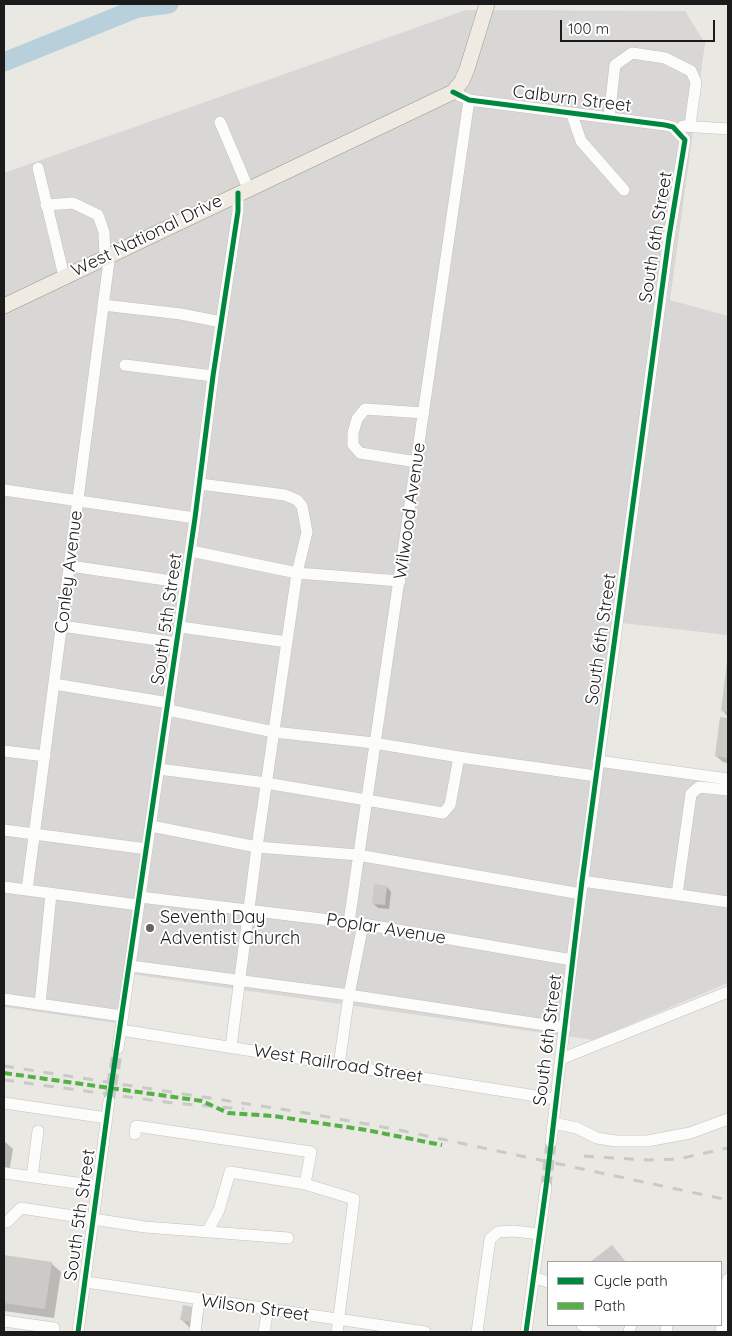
<!DOCTYPE html>
<html>
<head>
<meta charset="utf-8">
<style>
  body { margin:0 }
  #map { position:relative; width:732px; height:1336px; overflow:hidden; background:#e9e8e3; font-family:Quicksand,sans-serif }
  canvas { display:block }
  .frame { position:absolute; inset:0; border:5px solid #1b1b1b; pointer-events:none }
  .legend { position:absolute; left:547px; top:1261px; width:175px; height:65px; box-sizing:border-box; background:#fff; border:1px solid #a4a4a4; margin:0; padding:6px 9px; list-style:none; font-size:15px; color:#1b1b1b }
  .legend li { display:flex; align-items:center; gap:10px; height:25px }
  .legend b { width:25px; border:1px solid #a4a4a4 }
  .scale { position:absolute; left:560px; top:20px; width:155px; height:22px; box-sizing:border-box; border:2px solid #1b1b1b; border-top:0; padding-left:6px; font-size:15px; line-height:18px; white-space:nowrap; color:#1b1b1b; -webkit-text-stroke:4px #fff; paint-order:stroke }
</style>
</head>
<body>
<div id="map">
<canvas width="732" height="1336"></canvas>
<div class="frame"></div>
<ul class="legend">
<li><b style="height:6px;background:#00873e"></b>Cycle path</li>
<li><b style="height:6px;background:#55b145"></b>Path</li>
</ul>
<div class="scale">100 m</div>
</div>
<script>
const g = document.querySelector('canvas').getContext('2d');
g.lineJoin = 'round';
function fill(path, color) {
  g.fillStyle = color;
  g.fill(path, 'evenodd');
}
function toPath(rows) {
  const path = new Path2D();
  for (const r of rows) {
    path.moveTo(r[0], r[1]);
    for (let i = 2; i < r.length; i += 2) path.lineTo(r[i], r[i + 1]);
  }
  return path;
}
function stroke(path, color, width, dash) {
  g.strokeStyle = color;
  g.lineWidth = width;
  g.lineCap = dash ? 'butt' : 'round';
  g.setLineDash(dash || []);
  g.stroke(path);
}
function drawText(font, color, halo, rows, align = 'center') {
  g.font = font + ' Quicksand,sans-serif';
  g.lineWidth = 4;
  g.setLineDash([]);
  g.textBaseline = 'middle';
  g.strokeStyle = halo;
  g.fillStyle = color;
  for (const [text, x, y, turn = 0] of rows) {
    g.save();
    g.translate(x, y);
    g.rotate((+turn || 0) * Math.PI / 180);
    g.textAlign = isNaN(turn) ? turn : align;
    if (halo) g.strokeText(text, 0, 0);
    g.fillText(text, 0, 0);
    g.restore();
  }
}
const residential = toPath([
  [466,10,685,11,705,43,670,300,728,316,728,635,622,623,605,758,728,775,728,983,593,1040,123,973,116,1023,4,1007,4,173]
]);
const shadow = toPath([
  [728,661,728,717,722,710],
  [721,719,728,720,728,763,723,762,716,756],
  [387,887,391,892,389,909,378,908,373,903],
  [4,1141,13,1149,9,1172,4,1171],
  [4,1256,51,1263,61,1272,54,1318,4,1311],
  [194,1308,203,1317,201,1331,191,1329,182,1320]
]);
const river = toPath([
  [4,62,138,8,169,4]
]);
const building = toPath([
  [727,661,728,661,728,712,721,711],
  [720,717,728,718,727,758,715,756],
  [374,884,387,886,385,905,372,904],
  [612,1245,626,1262,590,1262],
  [4,1255,52,1262,45,1309,4,1303],
  [183,1305,194,1307,192,1322,180,1320]
]);
const minorTunnel = toPath([
  [109,1101,118,1048],
  [546,1187,551,1142]
]);
const minor = toPath([
  [453,92,469,100,665,125,673,127,685,140,669,237,572,960,551,1142],
  [572,115,581,141,624,190],
  [609,118,615,65,632,53,665,58,691,71,696,82,690,125],
  [220,122,248,188],
  [683,126,728,129],
  [38,168,64,276],
  [46,205,73,203,98,215,104,232,105,256],
  [103,305,181,314,221,322],
  [125,365,213,376],
  [417,462,360,453,353,445,353,433,357,419,365,409,424,413],
  [200,484,285,495,297,500,302,506,307,532,297,573,257,847,231,1047],
  [4,490,195,518],
  [191,551,297,573,400,581],
  [70,566,186,583],
  [62,626,177,643],
  [180,627,287,642],
  [54,684,169,703],
  [168,710,274,732,374,743,459,757,596,776],
  [4,751,45,756],
  [598,761,728,779],
  [159,769,266,783,443,813,450,805,459,757],
  [151,826,257,847,358,855,581,894],
  [4,830,147,849],
  [582,881,728,902],
  [4,887,138,905],
  [27,890,110,253],
  [677,894,691,794,699,787,728,790],
  [140,897,363,924,572,960],
  [349,922,469,100],
  [131,966,349,995,565,1028],
  [4,999,122,1016],
  [40,1004,51,894],
  [121,1030,555,1099],
  [118,1048,195,518,213,376,238,211,238,193],
  [561,1059,728,992],
  [339,1065,349,995,363,924],
  [4,1103,107,1118],
  [553,1123,577,1128,597,1138,616,1141,647,1141,690,1133,728,1119],
  [135,1134,136,1126,311,1152,305,1184,230,1172,219,1210,207,1232],
  [5,1173,98,1186],
  [32,1177,38,1131],
  [305,1184,354,1199,337,1332],
  [7,1222,21,1208,145,1227,288,1238],
  [533,1277,548,1282],
  [86,1282,425,1332],
  [4,1321,54,1328,54,1332],
  [582,1325,596,1332],
  [78,1332,109,1101],
  [195,1332,199,1299],
  [264,1332,268,1309],
  [477,1332,490,1239,498,1232,514,1231,539,1234],
  [526,1332,546,1187],
  [629,1332,631,1325],
  [666,1332,667,1325],
  [721,1332,728,1279]
]);
const major = toPath([
  [4,306,453,92,462,81,467,69,487,4]
]);
const rail = toPath([
  [4,1066,306,1113,399,1130,728,1200],
  [4,1080,173,1103,244,1109],
  [584,1156,647,1160,678,1159,728,1148]
]);
const quiet = toPath([
  [4,1073,202,1101,228,1113,273,1116,366,1130,442,1145]
]);
const cycleway = toPath([
  [453,92,469,100,665,125,673,127,685,140,669,237,582,881,546,1187,526,1332],
  [78,1332,109,1101,195,518,213,376,238,211,238,193]
]);
const markers = [
  [150,928,5,"#636361"]
];
const streetNames = [
  ["Calburn Street",572,99,7],
  ["West National Drive",147,236,-26],
  ["South 6th Street",656,237,-81],
  ["Wilwood Avenue",410,511,-82],
  ["Conley Avenue",69,572,-83],
  ["South 5th Street",167,619,-82],
  ["South 6th Street",601,639,-82],
  ["Poplar Avenue",386,929,9],
  ["South 6th Street",548,1040,-83],
  ["West Railroad Street",338,1064,9],
  ["South 5th Street",80,1215,-82],
  ["Wilson Street",255,1308,8]
];
const poiNames = [
  ["Seventh Day",160,918],
  ["Adventist Church",160,939]
];
fill(residential, '#d8d7d5');
fill(shadow, '#0003');
stroke(river, '#b7d0db', 19);
fill(building, '#cbcac6');
stroke(minorTunnel, '#cac9c5', 11, [11, 5.5]);
stroke(minor, '#c2c2bf', 12);
stroke(major, '#9e9881', 16);
stroke(minor, '#fcfcfb', 11);
stroke(major, '#efebe3', 15);
stroke(rail, '#c9c9c8', 3, [10, 10]);
stroke(quiet, '#55b145', 4, [8, 4]);
stroke(cycleway, '#00873e', 5);
for (const [x, y, r, color] of markers) {
  const dot = new Path2D();
  dot.arc(x, y, r, 0, 2 * Math.PI);
  g.fillStyle = color;
  g.fill(dot);
  stroke(dot, '#fff', 2);
}
drawText('18px', '#1b1b1b', '#fff', streetNames);
drawText('18px', '#1b1b1b', '#fff', poiNames, 'left');
</script>
</body>
</html>
